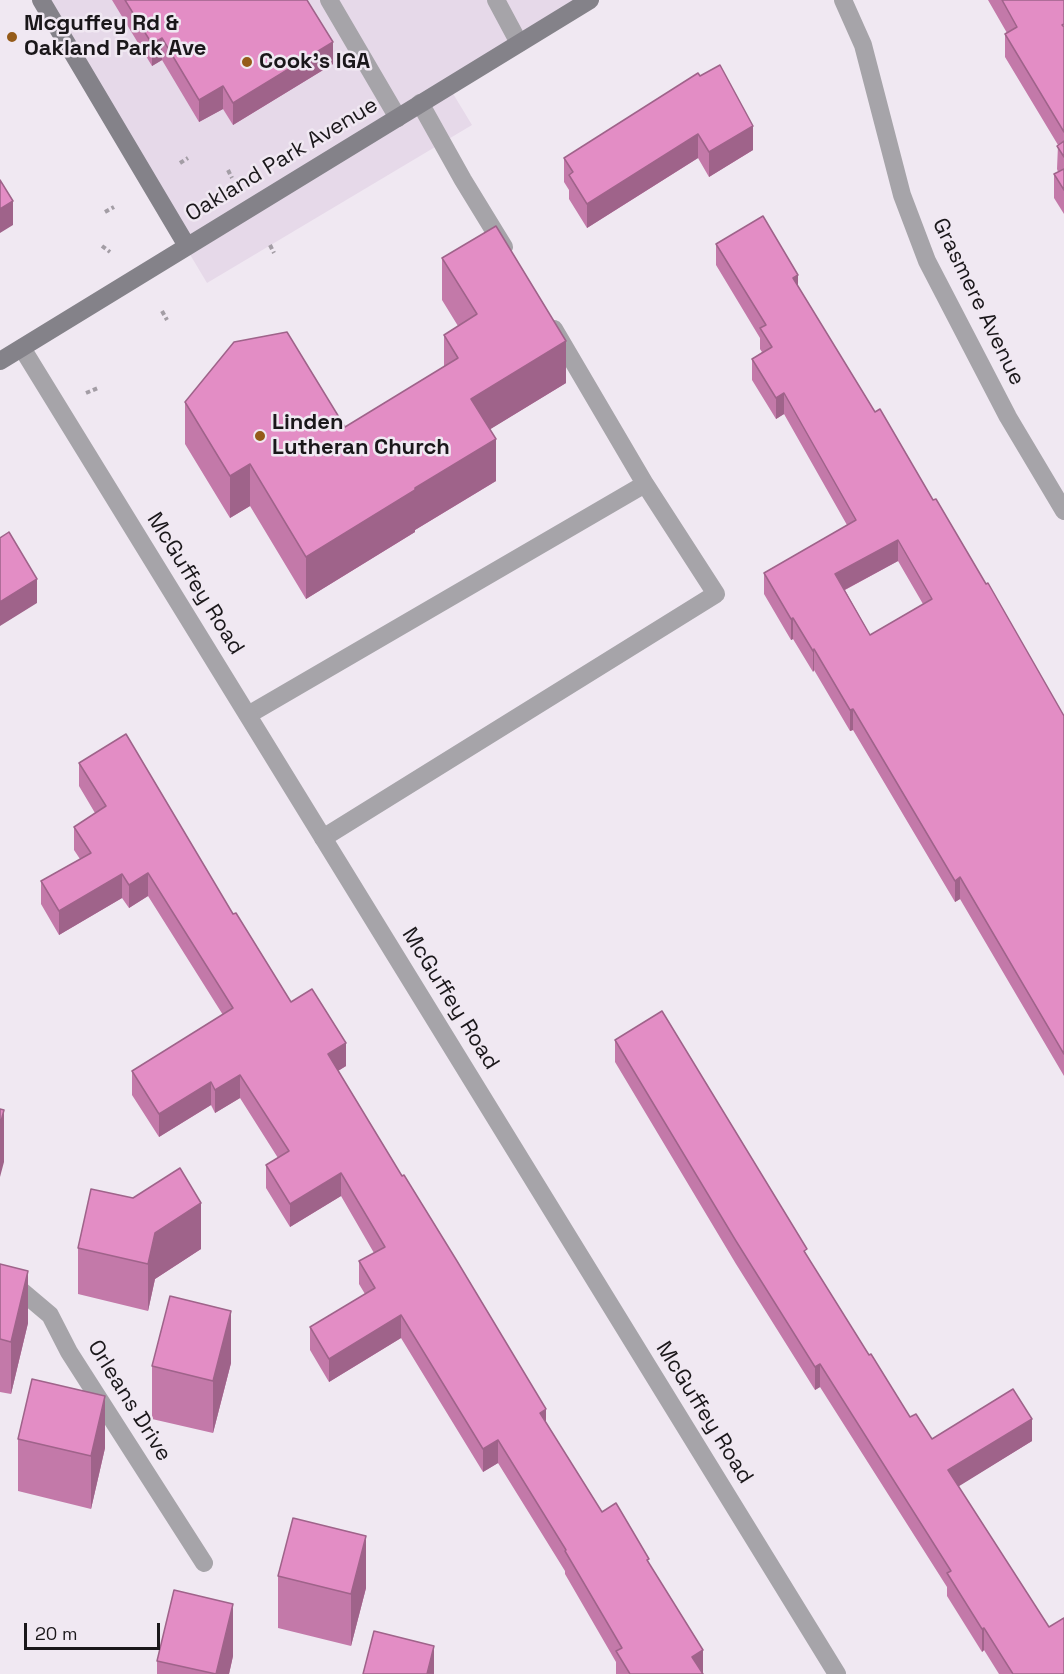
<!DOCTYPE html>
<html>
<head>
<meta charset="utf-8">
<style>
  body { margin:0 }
  #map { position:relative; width:1064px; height:1674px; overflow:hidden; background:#f0e8f2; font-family:"Space Grotesk",sans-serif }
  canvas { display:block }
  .scale { position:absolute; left:24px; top:1623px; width:136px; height:27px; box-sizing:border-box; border:3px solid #1a171a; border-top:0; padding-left:8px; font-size:18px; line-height:21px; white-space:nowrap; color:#1a171a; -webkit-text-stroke:4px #f0e8f2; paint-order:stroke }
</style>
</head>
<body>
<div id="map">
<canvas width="1064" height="1674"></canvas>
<div class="scale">20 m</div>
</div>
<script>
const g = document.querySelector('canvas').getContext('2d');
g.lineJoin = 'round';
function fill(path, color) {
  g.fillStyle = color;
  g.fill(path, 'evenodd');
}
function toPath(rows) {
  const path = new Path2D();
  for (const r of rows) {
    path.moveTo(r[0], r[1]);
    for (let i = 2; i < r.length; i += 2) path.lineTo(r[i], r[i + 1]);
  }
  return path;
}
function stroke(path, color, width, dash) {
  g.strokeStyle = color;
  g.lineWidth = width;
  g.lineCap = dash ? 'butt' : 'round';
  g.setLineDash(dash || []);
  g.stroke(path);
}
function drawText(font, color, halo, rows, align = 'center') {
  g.font = font + ' "Space Grotesk",sans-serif';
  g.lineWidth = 5;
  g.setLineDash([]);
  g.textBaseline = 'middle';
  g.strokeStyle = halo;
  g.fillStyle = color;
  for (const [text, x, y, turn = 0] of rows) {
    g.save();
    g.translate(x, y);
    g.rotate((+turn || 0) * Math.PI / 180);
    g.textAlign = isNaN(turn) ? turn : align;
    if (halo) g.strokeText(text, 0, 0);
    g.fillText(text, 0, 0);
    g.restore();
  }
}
const built = toPath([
  [38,0,593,0,449,87,472,125,207,283]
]);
const path = toPath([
  [180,163,188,158],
  [228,170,232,178],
  [105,212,114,207],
  [270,245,274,253],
  [102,246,110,252],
  [162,311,167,320],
  [86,393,98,388]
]);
const lane = toPath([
  [329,0,398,118],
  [496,0,519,43],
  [420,103,463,180,504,247],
  [554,329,645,484],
  [248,715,645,484,716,594,323,838]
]);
const street = toPath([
  [843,0,863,45,902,195,927,261,1008,417,1064,511],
  [22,348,837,1674],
  [0,1281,18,1288,50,1315,69,1352,204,1563]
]);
const secondary = toPath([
  [41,0,187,246],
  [0,361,590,0]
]);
const wall = toPath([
  [112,0,307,0,333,64,233,125,223,109,199,122,162,60,152,66],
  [988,0,1064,0,1064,214,1054,198,1054,174,1058,172,1057,169,1058,145,1005,57,1005,34,1007,33],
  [698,73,753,150,709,177,698,158,587,228,569,199,569,190,564,182,564,158],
  [716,244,798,287,875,412,933,500,1064,716,1064,1076,960,899,955,902,853,730,850,731,814,670,813,672,793,639,791,640,764,594,764,573,847,525,784,414,776,419,752,380,752,359,762,352,760,349,760,338,716,265],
  [898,561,923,604,870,635,845,590],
  [442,258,566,383,490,429,496,481,415,530,415,532,306,599,250,506,230,518,185,444,185,402,345,427,444,367,444,335,458,326,442,300],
  [79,763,233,914,291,1002,346,1066,338,1071,546,1424,602,1512,649,1564,703,1650,703,1674,616,1674,616,1662,565,1574,565,1571,498,1463,483,1472,401,1338,329,1382,310,1350,310,1327,365,1294,359,1284,359,1261,374,1253,341,1196,290,1227,266,1188,266,1165,278,1158,240,1098,215,1113,211,1105,159,1137,132,1095,132,1071,223,1015,148,896,129,908,122,898,59,935,41,904,41,881,80,859,74,850,74,827,95,813,79,786],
  [615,1040,807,1257,869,1355,910,1417,932,1439,1032,1441,958,1486,1064,1674,999,1674,984,1650,982,1652,947,1596,947,1587,820,1387,815,1390,736,1264,615,1062],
  [78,1248,201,1249,155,1279,148,1311,78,1294],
  [0,1264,28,1323,11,1394,0,1392],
  [231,1363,213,1433,152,1419,152,1366],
  [18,1439,105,1448,91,1509,18,1491],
  [278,1576,366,1588,351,1646,278,1628],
  [233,1656,229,1674,157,1674,157,1661]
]);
const shadedWall = toPath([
  [162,38,162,60,152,66,152,44],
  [333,42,333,64,233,125,233,103],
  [223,86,223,109,199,122,199,100],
  [753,126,753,150,709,177,709,152],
  [698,134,698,158,587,228,587,204],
  [13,201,13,225,0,233,0,209],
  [798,275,798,296,793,278],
  [566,341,566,383,471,441,471,399],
  [784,393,784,414,776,419,776,398],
  [496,439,496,481,415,530,415,532,306,599,306,557,415,488],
  [250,464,250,506,230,518,230,476],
  [898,540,898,561,835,595,835,574],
  [37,579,37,603,0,626,0,602],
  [793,618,793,639,791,640,791,619],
  [814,649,814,670,813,672,813,651],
  [853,709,853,730,850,731,850,710],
  [148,873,148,896,129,908,129,885],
  [122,874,122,898,59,935,59,911],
  [960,877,960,899,955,902,955,881],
  [346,1043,346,1066,328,1077,328,1054],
  [240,1075,240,1098,215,1113,215,1090],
  [211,1082,211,1105,159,1137,159,1114],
  [4,1110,4,1162,0,1177,0,1125],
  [341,1173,341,1196,290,1227,290,1204],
  [201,1203,201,1249,155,1279,148,1311,148,1264,155,1233],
  [28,1271,28,1323,11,1394,11,1342],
  [231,1311,231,1363,213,1433,213,1381],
  [401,1315,401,1338,329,1382,329,1359],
  [820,1364,820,1387,815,1390,815,1367],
  [105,1396,105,1448,91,1509,91,1456],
  [546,1409,546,1432,540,1413],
  [1032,1419,1032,1441,948,1493,948,1470],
  [498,1440,498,1463,483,1472,483,1449],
  [366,1536,366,1588,351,1646,351,1594],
  [233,1604,233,1656,229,1674,216,1674],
  [984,1628,984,1650,982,1652,982,1629],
  [434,1646,434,1674,427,1674],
  [703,1650,703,1673,692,1657]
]);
const building = toPath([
  [125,0,307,0,333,42,233,103,223,86,199,100,162,38,152,44,125,0],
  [1002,0,1064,0,1064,24,1062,25,1064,27,1064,132,1005,34,1017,27,1002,0],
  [720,65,753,126,709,152,698,134,587,204,569,175,573,172,564,158,698,73,700,76,720,65],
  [1064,141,1064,157,1057,146,1064,141],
  [1064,169,1064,190,1054,174,1064,169],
  [0,180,13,201,0,209,0,180],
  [763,216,798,275,793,278,875,412,880,409,933,500,936,499,986,584,988,583,1064,716,1064,1054,960,877,955,881,853,709,850,710,814,649,813,651,793,618,791,619,764,573,856,520,784,393,776,398,752,359,772,347,760,328,766,325,716,244,763,216],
  [898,540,932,599,870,635,835,574,898,540],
  [496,226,566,341,471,399,496,439,415,488,415,490,306,557,250,464,230,476,185,402,234,342,287,332,345,427,458,358,444,335,477,314,442,258,496,226],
  [9,532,37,579,0,602,0,538,9,532],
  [126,734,233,914,236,913,291,1002,312,989,346,1043,328,1054,402,1176,404,1175,457,1261,546,1409,540,1413,602,1512,616,1503,649,1559,647,1560,703,1650,692,1657,703,1674,630,1674,616,1651,622,1648,565,1551,566,1550,498,1440,483,1449,401,1315,329,1359,310,1327,375,1288,359,1261,385,1247,341,1173,290,1204,266,1165,289,1151,240,1075,215,1090,211,1082,159,1114,132,1071,233,1008,148,873,129,885,122,874,59,911,41,881,91,853,74,827,106,806,79,763,126,734],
  [662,1011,807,1249,804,1251,869,1355,871,1354,910,1417,916,1414,932,1439,1013,1389,1032,1419,948,1470,1049,1627,1064,1618,1064,1674,1013,1674,984,1628,982,1629,947,1573,951,1571,820,1364,815,1367,736,1241,615,1040,662,1011],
  [0,1109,4,1110,0,1125,0,1109],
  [180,1168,201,1203,155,1233,148,1264,78,1248,91,1189,133,1198,180,1168],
  [0,1264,28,1271,11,1342,0,1339,0,1264],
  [170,1296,231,1311,213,1381,152,1366,170,1296],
  [32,1379,105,1396,91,1456,18,1439,32,1379],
  [293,1518,366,1536,351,1594,278,1576,293,1518],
  [174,1590,233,1604,216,1674,157,1661,174,1590],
  [374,1631,434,1646,427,1674,363,1674,374,1631]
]);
const markers = [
  [12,37,6,"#955b19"],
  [247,62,6,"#955b19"],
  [260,436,6,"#955b19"]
];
const poiNames = [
  ["Mcguffey Rd &",24,24],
  ["Oakland Park Ave",24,49],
  ["Cook's IGA",259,62],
  ["Linden",272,423],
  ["Lutheran Church",272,448]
];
const streetNames = [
  ["Oakland Park Avenue",282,160,-31],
  ["Grasmere Avenue",978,302,64],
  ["McGuffey Road",195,584,58],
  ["McGuffey Road",450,999,58],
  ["Orleans Drive",129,1401,58],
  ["McGuffey Road",704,1413,58]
];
fill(built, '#e6d9e9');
stroke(path, '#a39da5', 4, [4.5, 3]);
stroke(lane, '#a6a4a9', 18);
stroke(street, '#a6a4a9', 18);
stroke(secondary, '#848289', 18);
fill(wall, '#c379a9');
fill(shadedWall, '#9f638a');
fill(building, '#e38dc5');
stroke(building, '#9f638a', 1.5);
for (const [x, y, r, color] of markers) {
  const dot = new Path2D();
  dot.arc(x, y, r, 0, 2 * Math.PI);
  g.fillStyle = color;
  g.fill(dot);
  stroke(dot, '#f0e8f2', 2);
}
drawText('bold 22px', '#1a171a', '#f0e8f2', poiNames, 'left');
drawText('22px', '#1a171a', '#f0e8f2', streetNames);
</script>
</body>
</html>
